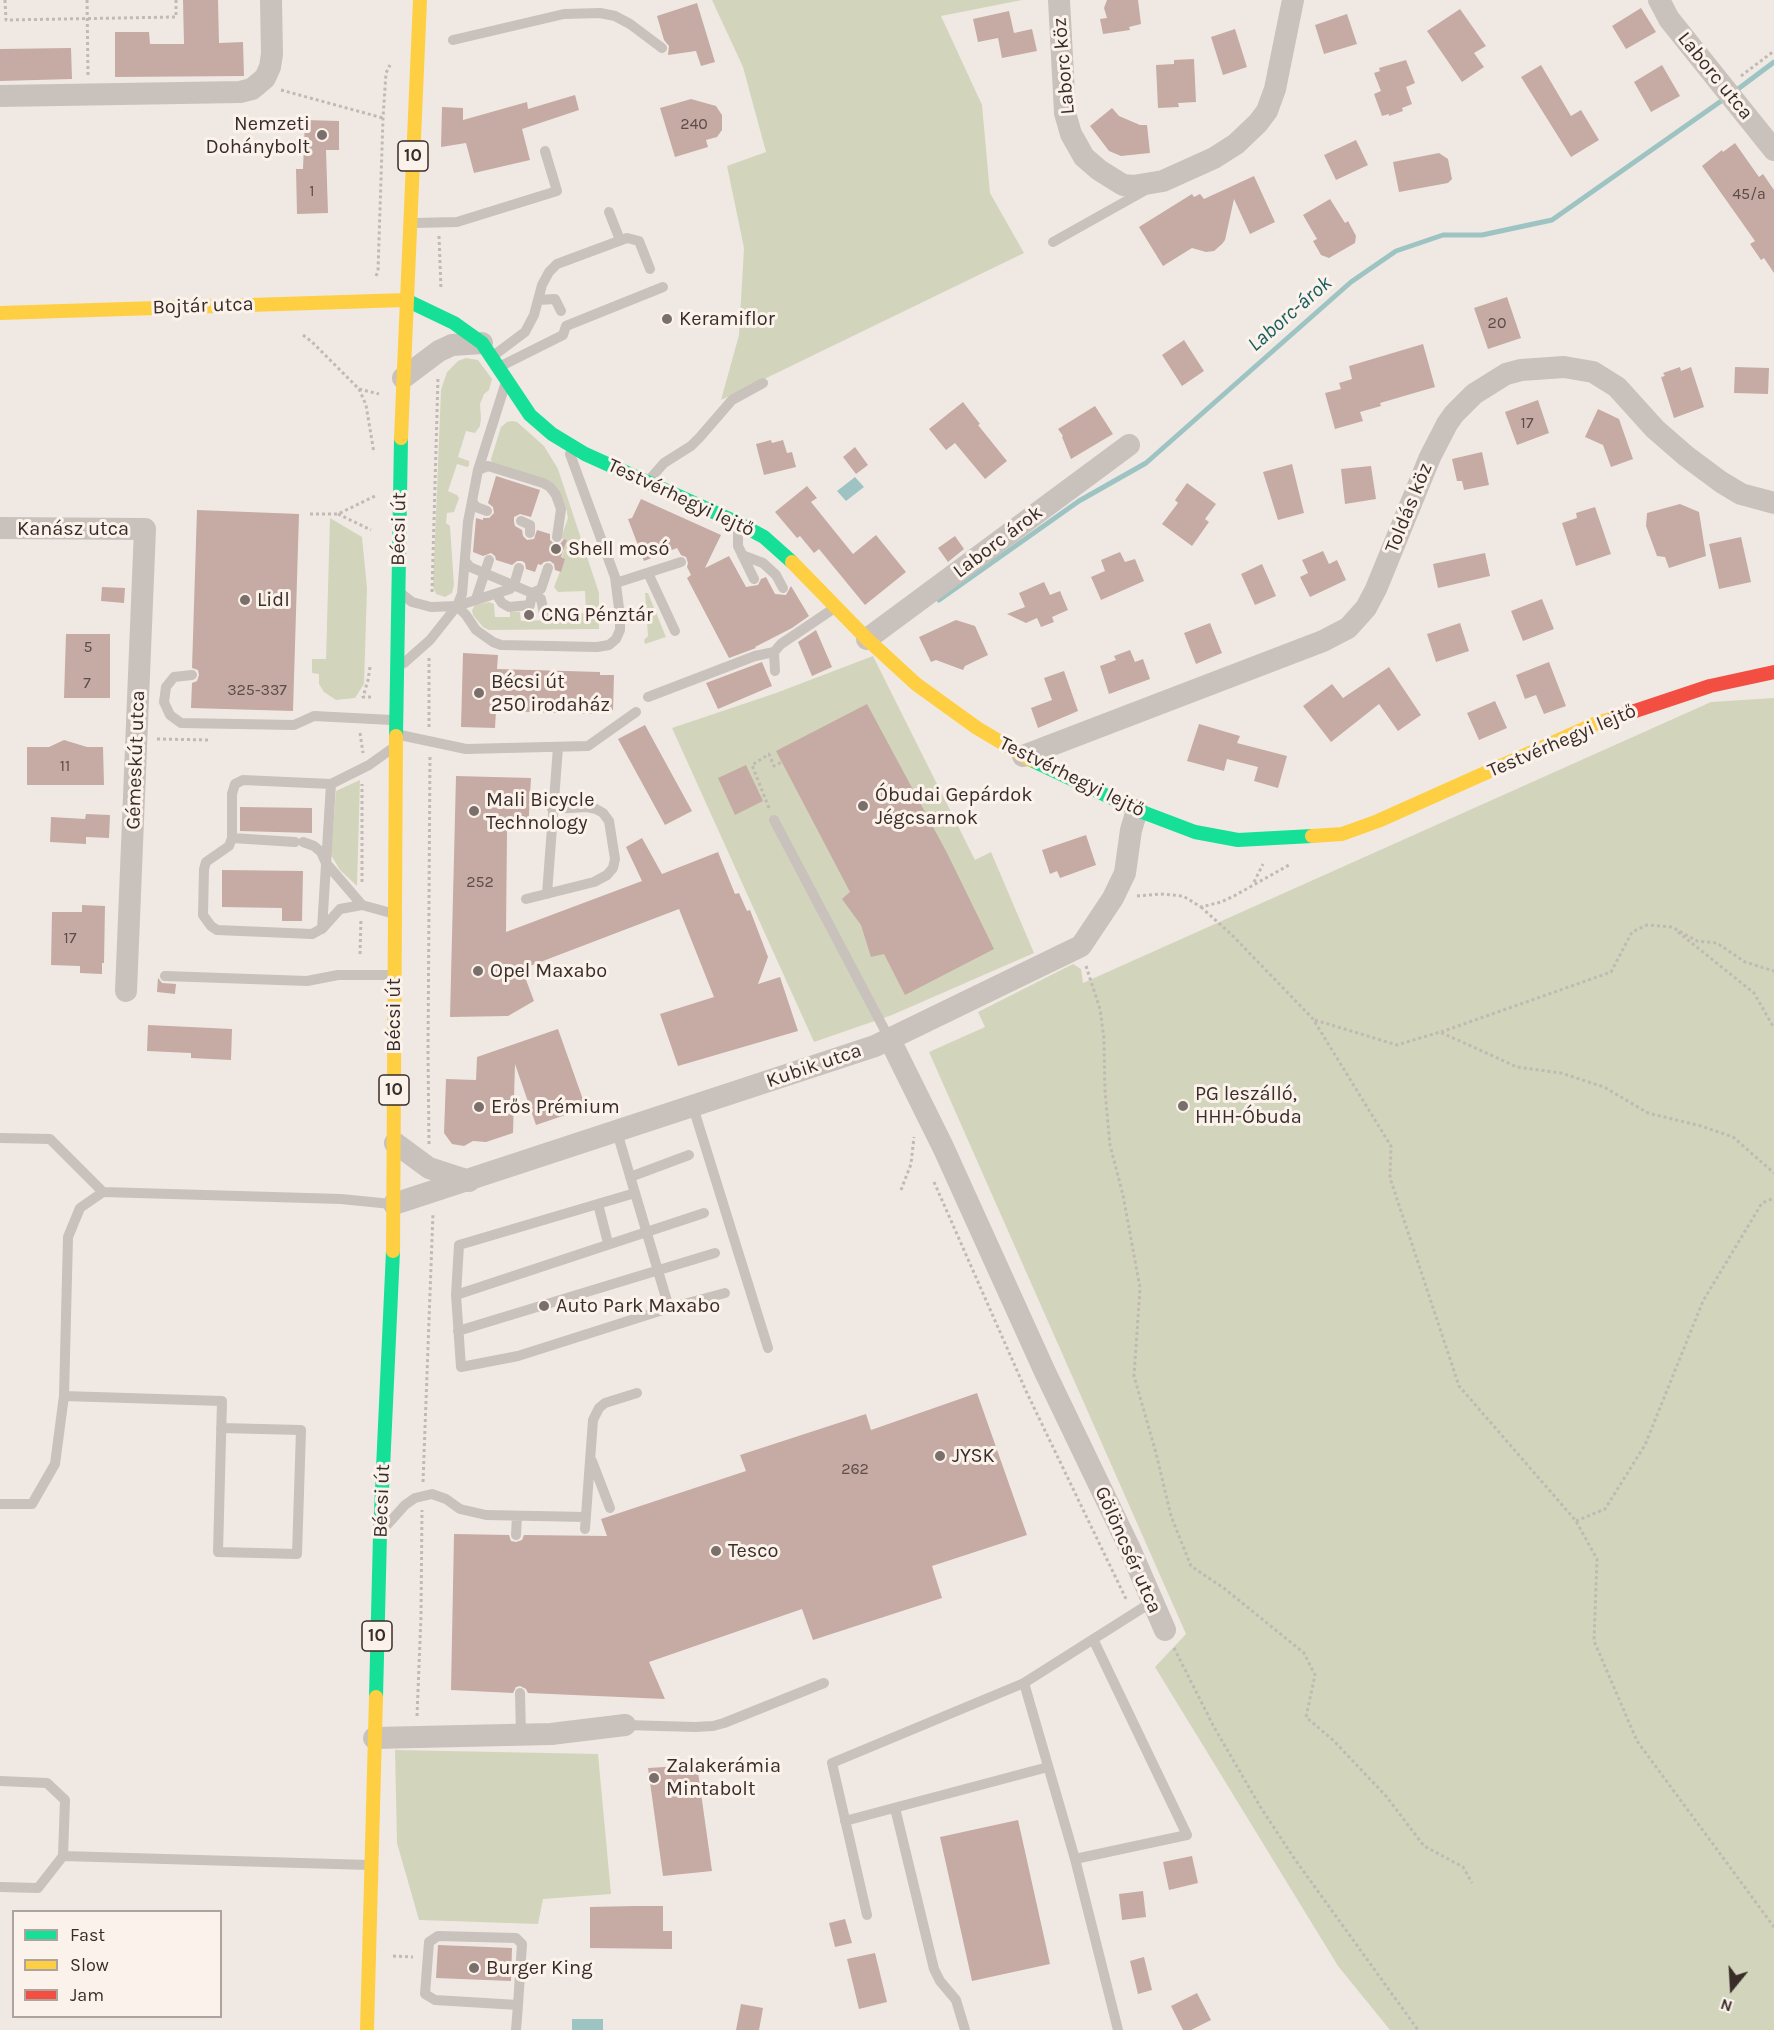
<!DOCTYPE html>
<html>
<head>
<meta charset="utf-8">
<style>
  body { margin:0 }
  #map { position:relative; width:1774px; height:2030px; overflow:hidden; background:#f0e9e3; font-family:Karla,sans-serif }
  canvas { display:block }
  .legend { position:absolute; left:12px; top:1910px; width:210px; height:108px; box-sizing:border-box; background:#fbf3eb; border:2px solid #aea49d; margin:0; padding:8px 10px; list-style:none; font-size:18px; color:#3a2d29 }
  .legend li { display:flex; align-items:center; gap:12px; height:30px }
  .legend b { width:30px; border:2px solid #aea49d }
  .north { position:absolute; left:1702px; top:1958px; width:60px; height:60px; -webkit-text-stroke:4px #fbf3eb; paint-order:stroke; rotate:198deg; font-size:16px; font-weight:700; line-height:24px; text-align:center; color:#3a2d29 }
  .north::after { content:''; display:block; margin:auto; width:21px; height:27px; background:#3a2d29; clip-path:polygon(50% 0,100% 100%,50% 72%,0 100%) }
</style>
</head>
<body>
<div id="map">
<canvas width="1774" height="2030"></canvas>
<ul class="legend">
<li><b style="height:8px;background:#16e098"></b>Fast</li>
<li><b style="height:8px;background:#ffcf43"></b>Slow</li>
<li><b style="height:8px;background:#f24e42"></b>Jam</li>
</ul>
<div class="north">N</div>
</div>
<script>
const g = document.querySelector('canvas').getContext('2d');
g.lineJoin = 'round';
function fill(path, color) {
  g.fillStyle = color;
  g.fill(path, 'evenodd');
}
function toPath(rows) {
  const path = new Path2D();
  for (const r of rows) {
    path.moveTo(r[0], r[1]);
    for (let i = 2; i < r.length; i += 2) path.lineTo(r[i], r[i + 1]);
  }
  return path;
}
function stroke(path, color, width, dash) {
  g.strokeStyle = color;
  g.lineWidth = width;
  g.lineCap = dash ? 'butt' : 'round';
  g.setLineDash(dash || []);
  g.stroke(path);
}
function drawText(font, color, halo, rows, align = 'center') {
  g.font = font + ' Karla,sans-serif';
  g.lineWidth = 6;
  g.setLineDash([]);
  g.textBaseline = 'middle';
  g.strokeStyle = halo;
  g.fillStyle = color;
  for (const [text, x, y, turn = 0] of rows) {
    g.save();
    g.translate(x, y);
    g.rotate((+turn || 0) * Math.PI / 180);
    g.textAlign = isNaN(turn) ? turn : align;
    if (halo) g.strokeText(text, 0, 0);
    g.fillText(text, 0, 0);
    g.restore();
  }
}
const green = toPath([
  [712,0,1022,0,941,16,982,105,990,193,1024,253,721,400,739,335,744,248,727,166,766,152,743,67],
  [466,358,478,360,492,379,489,390,484,394,480,404,481,418,480,426,475,433,466,431,458,457,469,461,469,466,467,467,457,464,448,491,457,495,459,498,454,512,447,513,446,523,450,526,454,585,452,593,445,597,436,594,433,587,441,390,447,372,458,361],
  [512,421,517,422,544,446,558,469,599,593,599,629,489,630,483,627,473,615,472,610,475,605,489,602,494,604,495,617,510,617,510,612,520,612,521,621,551,620,552,615,586,613,585,591,558,592,554,587,565,559,562,557,567,540,561,538,568,518,566,508,559,492,492,464,491,459,501,427,507,422],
  [330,518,362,537,367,588,364,684,355,698,336,700,324,692,319,684,319,674,312,673,312,659,326,659],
  [645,593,648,593,666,637,645,644,644,640,648,636],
  [873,656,975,860,991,852,1034,953,892,1015,814,1042,672,728,776,693],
  [1774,698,1774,2030,1390,2030,1338,1966,1155,1667,1186,1634,929,1052,985,1027,978,1012,1073,964,1081,969,1083,983,1711,702],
  [360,780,357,886,340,870,331,855,336,791],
  [395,1750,598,1754,611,1894,543,1899,538,1924,419,1920,397,1843]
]);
const water = toPath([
  [855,477,864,487,846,501,837,491],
  [572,2019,603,2019,603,2030,572,2030]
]);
const stream = toPath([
  [1738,89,1774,62],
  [939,600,1079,501,1146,463,1351,282,1396,251,1443,235,1482,235,1552,220,1724,99]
]);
const building = toPath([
  [183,0,218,0,219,43,243,42,244,76,115,77,115,32,149,32,150,44,184,44],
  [1107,0,1138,0,1141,24,1129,27,1130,30,1103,34,1100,19,1107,18,1104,8],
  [697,3,715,62,701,66,696,51,668,55,669,46,664,40,657,16],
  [1641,8,1656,32,1626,49,1612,26],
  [1460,9,1486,46,1474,53,1484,67,1462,82,1427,31],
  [1009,11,1014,33,1032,29,1037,51,1002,58,998,38,978,42,973,19],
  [1347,14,1357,44,1324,54,1315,25],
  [1235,29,1247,67,1223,75,1211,37],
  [71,48,72,79,0,81,0,49],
  [1194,59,1196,102,1178,103,1179,107,1158,108,1156,65,1174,64,1174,60],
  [1406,60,1415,83,1406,87,1412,104,1402,108,1403,111,1389,116,1389,114,1382,116,1374,94,1381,91,1374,73,1380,71,1379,68],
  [1541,65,1571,116,1581,110,1599,140,1571,157,1521,77],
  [1662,65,1680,96,1651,112,1634,82],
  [575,95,579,110,522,129,530,160,474,173,466,143,441,147,442,107,463,108,463,120,527,102,528,109],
  [691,99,716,106,722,115,722,130,717,137,706,140,708,147,675,157,660,108],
  [1112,108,1119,116,1140,125,1147,125,1150,153,1121,156,1109,151,1090,126],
  [305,120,339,121,339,150,326,150,328,213,297,214,296,169,303,169],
  [1356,140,1368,165,1336,180,1324,155],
  [1735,143,1759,177,1763,174,1774,190,1774,273,1764,258,1761,260,1750,244,1755,241,1702,166,1722,150,1723,152],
  [1439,153,1448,159,1452,179,1448,183,1399,192,1393,162],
  [1254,176,1275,222,1250,234,1234,199,1225,240,1222,244,1214,251,1206,252,1192,248,1163,266,1139,227,1192,194,1194,197,1200,194,1204,199],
  [1330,199,1345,223,1348,221,1356,236,1355,243,1329,258,1321,255,1313,241,1317,239,1303,215],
  [1507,297,1521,338,1488,349,1474,308],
  [1184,340,1204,371,1182,386,1162,355],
  [1423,344,1435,387,1380,403,1381,406,1360,412,1363,421,1335,429,1325,393,1341,389,1339,383,1352,379,1349,366],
  [1680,367,1681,371,1691,367,1704,407,1674,418,1661,377,1665,376,1663,373],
  [1735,367,1769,368,1768,394,1734,393],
  [1538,400,1549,433,1517,445,1505,412],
  [963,402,980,424,978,425,1007,461,985,479,955,443,946,450,929,429],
  [1095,406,1113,434,1071,459,1062,437,1063,436,1058,429],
  [1598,409,1619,419,1633,459,1611,467,1603,445,1585,437],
  [771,440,772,443,783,440,787,453,792,452,796,467,764,475,756,444],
  [855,447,868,465,856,474,843,457],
  [1482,452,1489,485,1464,490,1462,481,1457,481,1452,459],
  [1292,464,1304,513,1278,520,1263,472],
  [1371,466,1376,499,1345,504,1341,469],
  [496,476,540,490,531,517,520,514,514,517,514,522,515,526,522,530,523,536,527,540,534,539,537,530,550,534,550,540,555,544,560,544,564,539,567,540,561,557,565,559,561,572,555,570,554,564,550,561,544,562,541,565,538,564,535,572,526,569,525,563,522,561,517,561,512,565,496,560,495,556,491,553,483,556,473,552,476,518,483,520,483,518,489,518,494,513,493,507,488,503],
  [1187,483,1216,504,1205,519,1209,522,1192,546,1162,524,1178,503,1175,500],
  [807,486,817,498,811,502,853,554,876,535,906,572,865,605,819,549,814,553,800,536,797,538,775,512],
  [641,499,721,535,705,568,729,556,746,587,758,585,761,579,766,577,775,594,786,595,791,586,809,616,792,628,755,647,756,648,729,658,687,578,691,575,687,567,688,563,686,557,681,555,677,548,644,561,628,519,632,518],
  [1680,504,1699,512,1706,556,1669,568,1665,557,1657,556,1646,526,1647,513],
  [1595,507,1611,554,1576,566,1562,523,1577,518,1576,513],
  [197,510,299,514,293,711,191,708,192,683,197,681,199,675,198,670,192,668],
  [955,536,964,549,948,562,938,548],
  [1741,537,1751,582,1719,589,1709,544],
  [1323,551,1329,564,1337,560,1346,580,1310,597,1300,577,1308,573,1302,560],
  [1120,552,1125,562,1135,559,1144,581,1101,600,1091,577,1105,571,1101,560],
  [1485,553,1490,576,1438,588,1433,564],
  [1262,564,1276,596,1255,605,1241,574],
  [1044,582,1050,595,1060,591,1068,610,1052,617,1054,622,1041,627,1037,618,1026,623,1007,614,1025,607,1019,593],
  [102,587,125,588,124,603,101,601],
  [1542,599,1554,629,1523,641,1511,611],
  [956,620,975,626,988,655,965,666,963,670,936,660,931,662,919,637],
  [1210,623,1222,653,1196,664,1184,633],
  [1460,623,1469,651,1436,662,1427,634],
  [816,630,832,667,812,676,798,642],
  [66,634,110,634,110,698,64,698],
  [1130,650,1135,662,1143,659,1150,679,1109,694,1100,666,1116,660,1114,656],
  [463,653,498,655,497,669,600,672,600,675,614,675,613,710,599,710,599,714,496,711,495,728,461,727],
  [762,662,772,686,718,709,706,683],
  [1549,662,1566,706,1544,714,1536,695,1525,699,1516,675],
  [1389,667,1421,715,1398,731,1379,704,1331,742,1303,706,1332,684,1343,698],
  [1064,671,1078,711,1038,728,1031,708,1052,700,1044,678],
  [1495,701,1507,728,1479,740,1467,713],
  [867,704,947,853,994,949,905,995,884,954,871,957,861,925,842,899,850,892,776,751],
  [1199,724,1240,736,1237,743,1287,756,1278,788,1254,781,1258,767,1227,759,1224,771,1187,761],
  [645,725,692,811,665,825,618,739],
  [64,740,87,747,103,747,104,785,27,785,27,747,49,747],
  [746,765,763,801,735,815,718,778],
  [456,776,531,778,528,831,507,831,506,932,642,881,626,847,642,838,662,874,718,852,735,894,739,893,747,911,750,910,768,957,758,984,780,977,798,1031,678,1066,660,1014,714,997,679,909,522,969,534,1001,508,1016,450,1017],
  [240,807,312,808,312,833,240,831],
  [86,814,110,815,109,838,86,837,86,844,50,842,51,817,85,819],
  [1086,835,1096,865,1060,878,1057,871,1050,874,1042,850],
  [222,870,303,871,302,921,282,921,282,908,222,907],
  [82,905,105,906,104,963,102,963,102,974,80,973,80,966,51,965,52,912,82,912],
  [158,978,162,983,176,984,175,994,157,992],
  [148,1025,232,1029,231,1060,191,1058,191,1053,147,1051],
  [558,1029,586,1108,536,1125,515,1064,513,1133,486,1142,473,1141,464,1146,452,1144,444,1133,446,1079,476,1080,477,1057],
  [977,1393,1027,1535,932,1566,942,1598,813,1640,802,1609,649,1662,665,1699,528,1693,526,1689,520,1686,516,1687,513,1693,451,1690,454,1534,509,1535,511,1541,516,1542,522,1540,524,1535,607,1536,601,1519,746,1471,740,1455,866,1414,871,1430],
  [697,1765,712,1871,663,1876,648,1768],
  [1018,1820,1050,1964,972,1981,940,1837],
  [1192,1856,1198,1883,1169,1890,1163,1862],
  [1143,1891,1146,1917,1122,1920,1119,1894],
  [635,1906,663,1906,663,1931,672,1931,672,1949,590,1948,590,1907],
  [845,1919,852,1943,835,1947,829,1923],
  [438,1945,512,1948,511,1981,436,1978],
  [875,1953,887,2002,859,2009,847,1959],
  [1144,1957,1152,1990,1138,1994,1130,1961],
  [1197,1993,1211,2020,1191,2030,1183,2030,1171,2006],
  [741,2004,763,2008,759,2030,736,2030]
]);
const path = toPath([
  [5,0,6,20,176,17,176,0],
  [87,0,88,76],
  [1741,76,1774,51],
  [281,90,383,118],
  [439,236,441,289],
  [376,276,378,271,383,118,386,73,390,65],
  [303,335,312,342,359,389,379,394],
  [359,389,366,405,374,453],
  [310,514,338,514,375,496],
  [338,514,371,530],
  [432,592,438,377],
  [370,667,368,680,363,697,371,697],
  [429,727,429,658],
  [360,733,363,753],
  [157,739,210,740],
  [769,808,752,765,769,754,774,766,782,762],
  [362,882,362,784],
  [1254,882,1263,864],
  [1137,896,1160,894,1183,896,1201,907,1221,902,1234,896,1289,865],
  [1201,907,1232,935,1313,1019,1391,1146,1390,1178,1459,1386,1576,1521,1597,1559,1594,1641,1637,1741,1774,1927],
  [1678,932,1754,993,1774,1028],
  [360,954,361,919],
  [1086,966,1100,1009,1104,1039,1105,1091,1110,1145,1123,1195,1140,1288,1134,1376,1156,1453,1171,1516,1191,1566,1225,1589,1304,1653,1315,1675,1306,1717,1334,1741,1386,1796,1424,1846,1463,1867,1472,1883],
  [1315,1020,1397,1045,1440,1032,1517,1067,1561,1073,1604,1087,1648,1113,1701,1126,1733,1137,1774,1173],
  [1441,1032,1611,972,1632,932,1647,925,1672,927,1697,941,1717,943,1745,962,1774,971],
  [429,1144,428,1053,430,754],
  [934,1182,1026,1391,1127,1601],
  [901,1190,911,1164,914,1137],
  [423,1482,433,1213],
  [1576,1521,1605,1509,1645,1445,1703,1301,1762,1203,1774,1198],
  [1174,1648,1214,1727,1261,1808,1294,1858,1418,2030],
  [417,1716,421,1616,422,1510],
  [393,1956,413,1957]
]);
const lane = toPath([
  [453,40,564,14,600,13,615,16,630,24,662,48],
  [609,212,620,240],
  [414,223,457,222,557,191,545,151],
  [1053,242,1144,191],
  [538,300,555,299,561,311],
  [493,356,525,332,534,315,542,285,549,272,557,264,627,238,639,241,650,269],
  [501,366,563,335,566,326,663,287],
  [478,470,488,466,543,483,550,487,556,495,561,509,557,537],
  [650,479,664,463,691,446,700,437,732,400,763,383],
  [472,501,476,507,487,511],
  [521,521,530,525,530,533],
  [738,526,738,546,754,579],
  [742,555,763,563,776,575,783,588],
  [465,561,470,567,532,593,541,589,548,568],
  [648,573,675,631],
  [616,583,681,562],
  [496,594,502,603,509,607,530,605,532,593,541,599,544,614],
  [403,595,412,602,431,607,457,606,510,589,514,585,519,568],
  [476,599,489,560],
  [457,606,466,615,476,630,493,642,501,645,597,647,609,645,616,639,620,630,620,616,615,577,570,454],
  [404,663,430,640,457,606,462,594,468,522,478,470,505,385],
  [775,671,774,652,781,644,833,609],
  [192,675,174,677,166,687,164,702,170,715,181,723,294,725,314,716,392,720],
  [648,697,755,656,774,652],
  [400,735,466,749,588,746,636,712],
  [390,750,369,765,331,784,243,780,235,784,232,794,232,838,229,846,206,862,204,869,203,915,211,926,217,930,312,934,323,928,340,909,362,905,391,913],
  [774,820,890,1040],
  [232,838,295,842],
  [303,842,314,846,321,852,326,863,362,905],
  [547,894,558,747],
  [526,899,594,882,607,875,613,868,615,859,609,821,603,813,596,809,587,807,552,809],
  [322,929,331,784],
  [165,976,307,981,338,975,391,975],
  [693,1107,768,1348],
  [617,1132,669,1308],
  [0,1138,50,1139,103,1192],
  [630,1177,689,1155],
  [635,1193,459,1245,456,1295,461,1367,518,1356,669,1308,725,1293],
  [598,1204,608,1243],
  [456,1295,704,1213],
  [458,1331,715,1253],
  [64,1396,222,1401,218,1552,297,1554,301,1430,221,1428],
  [592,1461,610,1508],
  [0,1504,32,1504,55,1464,64,1396,68,1237,80,1208,103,1192,341,1199,391,1204],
  [388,1524,405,1505,415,1498,432,1494,446,1499,460,1509,486,1515,586,1517],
  [585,1529,593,1420,599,1408,605,1403,637,1393],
  [516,1535,517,1516],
  [1024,1683,1152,1602],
  [520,1693,521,1734],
  [625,1725,695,1727,713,1726,724,1723,824,1683],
  [0,1781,47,1783,65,1800,63,1856,38,1888,0,1887],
  [895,1808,934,1969,940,1981,956,2000,965,2030],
  [845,1821,1048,1767],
  [63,1856,369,1865],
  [1075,1859,1187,1835,1093,1639],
  [867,1915,832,1763,1024,1683,1075,1859,1118,2030],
  [516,2030,518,2005,435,2000,425,1994,429,1942,438,1936,516,1938,522,1944,518,2005]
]);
const street = toPath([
  [1059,0,1065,113,1071,134,1084,157,1099,170,1123,185,1133,186,1163,181,1214,158,1236,144,1258,123,1267,111,1275,89,1293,0],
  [1659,0,1669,19,1774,150],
  [0,96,240,92,252,89,265,78,270,67,272,54,271,0],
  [403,378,439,351,452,345,482,343],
  [0,528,145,529,126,991],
  [867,639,1129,445],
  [1023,756,1323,641,1348,628,1366,608,1376,589,1430,457,1447,424,1454,414,1474,394,1506,374,1521,370,1564,367,1593,372,1617,387,1655,429,1686,456,1721,482,1741,494,1774,503],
  [890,1040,943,1147,1045,1372,1129,1547,1165,1630],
  [395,1143,429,1168,469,1181],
  [394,1204,875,1046,1081,946,1113,898,1125,873,1131,830,1137,810],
  [374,1738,551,1734,625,1725]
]);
const fast = toPath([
  [406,300,454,323,482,343,530,415,552,434,585,454,738,523,764,537,792,562],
  [396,736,401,438],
  [1031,760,1137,810,1195,832,1238,840,1312,836],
  [376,1697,380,1534,393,1251]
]);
const slow = toPath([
  [0,313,406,300],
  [401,438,420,0],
  [792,562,867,639,916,684,977,728,1031,760],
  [1312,836,1342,834,1378,821,1597,723,1614,718],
  [393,1251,396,736],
  [367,2030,376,1697]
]);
const jam = toPath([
  [1614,718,1710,686,1774,672]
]);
const markers = [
  [322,135,6,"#7a6f6a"],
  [667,319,6,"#7a6f6a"],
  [556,549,6,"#7a6f6a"],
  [245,600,6,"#7a6f6a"],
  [529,615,6,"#7a6f6a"],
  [479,693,6,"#7a6f6a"],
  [863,806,6,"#7a6f6a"],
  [474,811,6,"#7a6f6a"],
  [478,971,6,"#7a6f6a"],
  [1183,1106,6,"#7a6f6a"],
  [479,1107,6,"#7a6f6a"],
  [544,1306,6,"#7a6f6a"],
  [940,1456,6,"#7a6f6a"],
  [716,1551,6,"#7a6f6a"],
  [654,1778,6,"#7a6f6a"],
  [474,1968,6,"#7a6f6a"]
];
const numberNames = [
  ["240",694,124],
  ["1",312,191],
  ["45/a",1749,194],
  ["20",1497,323],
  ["17",1527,423],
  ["5",88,647],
  ["7",87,683],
  ["325-337",257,690],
  ["11",65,766],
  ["252",480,882],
  ["17",70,938],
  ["262",855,1469]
];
const shields = [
  [413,156,30],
  [394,1090,30],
  [377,1636,30]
];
const shieldNames = [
  ["10",413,156],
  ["10",394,1090],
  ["10",377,1636]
];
const streetNames = [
  ["Laborc köz",1064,66,-95],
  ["Laborc utca",1715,76,51],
  ["Bojtár utca",203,306,-2],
  ["Testvérhegyi lejtő",681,498,25],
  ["Toldás köz",1409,508,-68],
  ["Kanász utca",73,529],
  ["Bécsi út",399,529,-89],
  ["Laborc árok",998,542,-37],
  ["Testvérhegyi lejtő",1562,741,-23],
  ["Gémeskút utca",136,760,-88],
  ["Testvérhegyi lejtő",1072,777,26],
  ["Bécsi út",394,1015,-90],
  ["Kubik utca",814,1066,-19],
  ["Bécsi út",382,1501,-88],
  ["Gölöncsér utca",1128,1550,66]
];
const poiNames = [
  ["Nemzeti",310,124,"right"],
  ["Dohánybolt",310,147,"right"],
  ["Keramiflor",679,319],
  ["Shell mosó",568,549],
  ["Lidl",257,600],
  ["CNG Pénztár",541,615],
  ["Bécsi út",491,682],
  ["250 irodaház",491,705],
  ["Óbudai Gepárdok",875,795],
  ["Jégcsarnok",875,818],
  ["Mali Bicycle",486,800],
  ["Technology",486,823],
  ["Opel Maxabo",490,971],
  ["PG leszálló,",1195,1094],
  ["HHH-Óbuda",1195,1117],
  ["Erős Prémium",491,1107],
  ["Auto Park Maxabo",556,1306],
  ["JYSK",952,1456],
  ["Tesco",728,1551],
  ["Zalakerámia",666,1766],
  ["Mintabolt",666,1789],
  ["Burger King",486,1968]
];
const waterNames = [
  ["Laborc-árok",1290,314,-41]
];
fill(green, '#d2d5bc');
fill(water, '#9dc4c2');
stroke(stream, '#9dc4c2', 5);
fill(building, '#c5aba3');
stroke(path, '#c1b9b4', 3, [3, 3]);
stroke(lane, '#c9c1bb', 10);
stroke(street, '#c9c1bb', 22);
stroke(fast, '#16e098', 14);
stroke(slow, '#ffcf43', 14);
stroke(jam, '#f24e42', 14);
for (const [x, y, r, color] of markers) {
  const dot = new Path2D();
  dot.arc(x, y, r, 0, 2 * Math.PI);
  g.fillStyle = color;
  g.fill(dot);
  stroke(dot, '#fbf3eb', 2);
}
drawText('16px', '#5d4c48', null, numberNames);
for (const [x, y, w] of shields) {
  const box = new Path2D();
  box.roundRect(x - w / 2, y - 15, w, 30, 4.5);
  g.fillStyle = '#fbf3eb';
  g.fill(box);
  stroke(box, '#3a2d29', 1.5);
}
drawText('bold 18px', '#3a2d29', null, shieldNames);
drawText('20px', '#3a2d29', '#fbf3eb', streetNames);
drawText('20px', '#3a2d29', '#fbf3eb', poiNames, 'left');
drawText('italic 21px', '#1a5f60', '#fbf3eb', waterNames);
</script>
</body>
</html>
